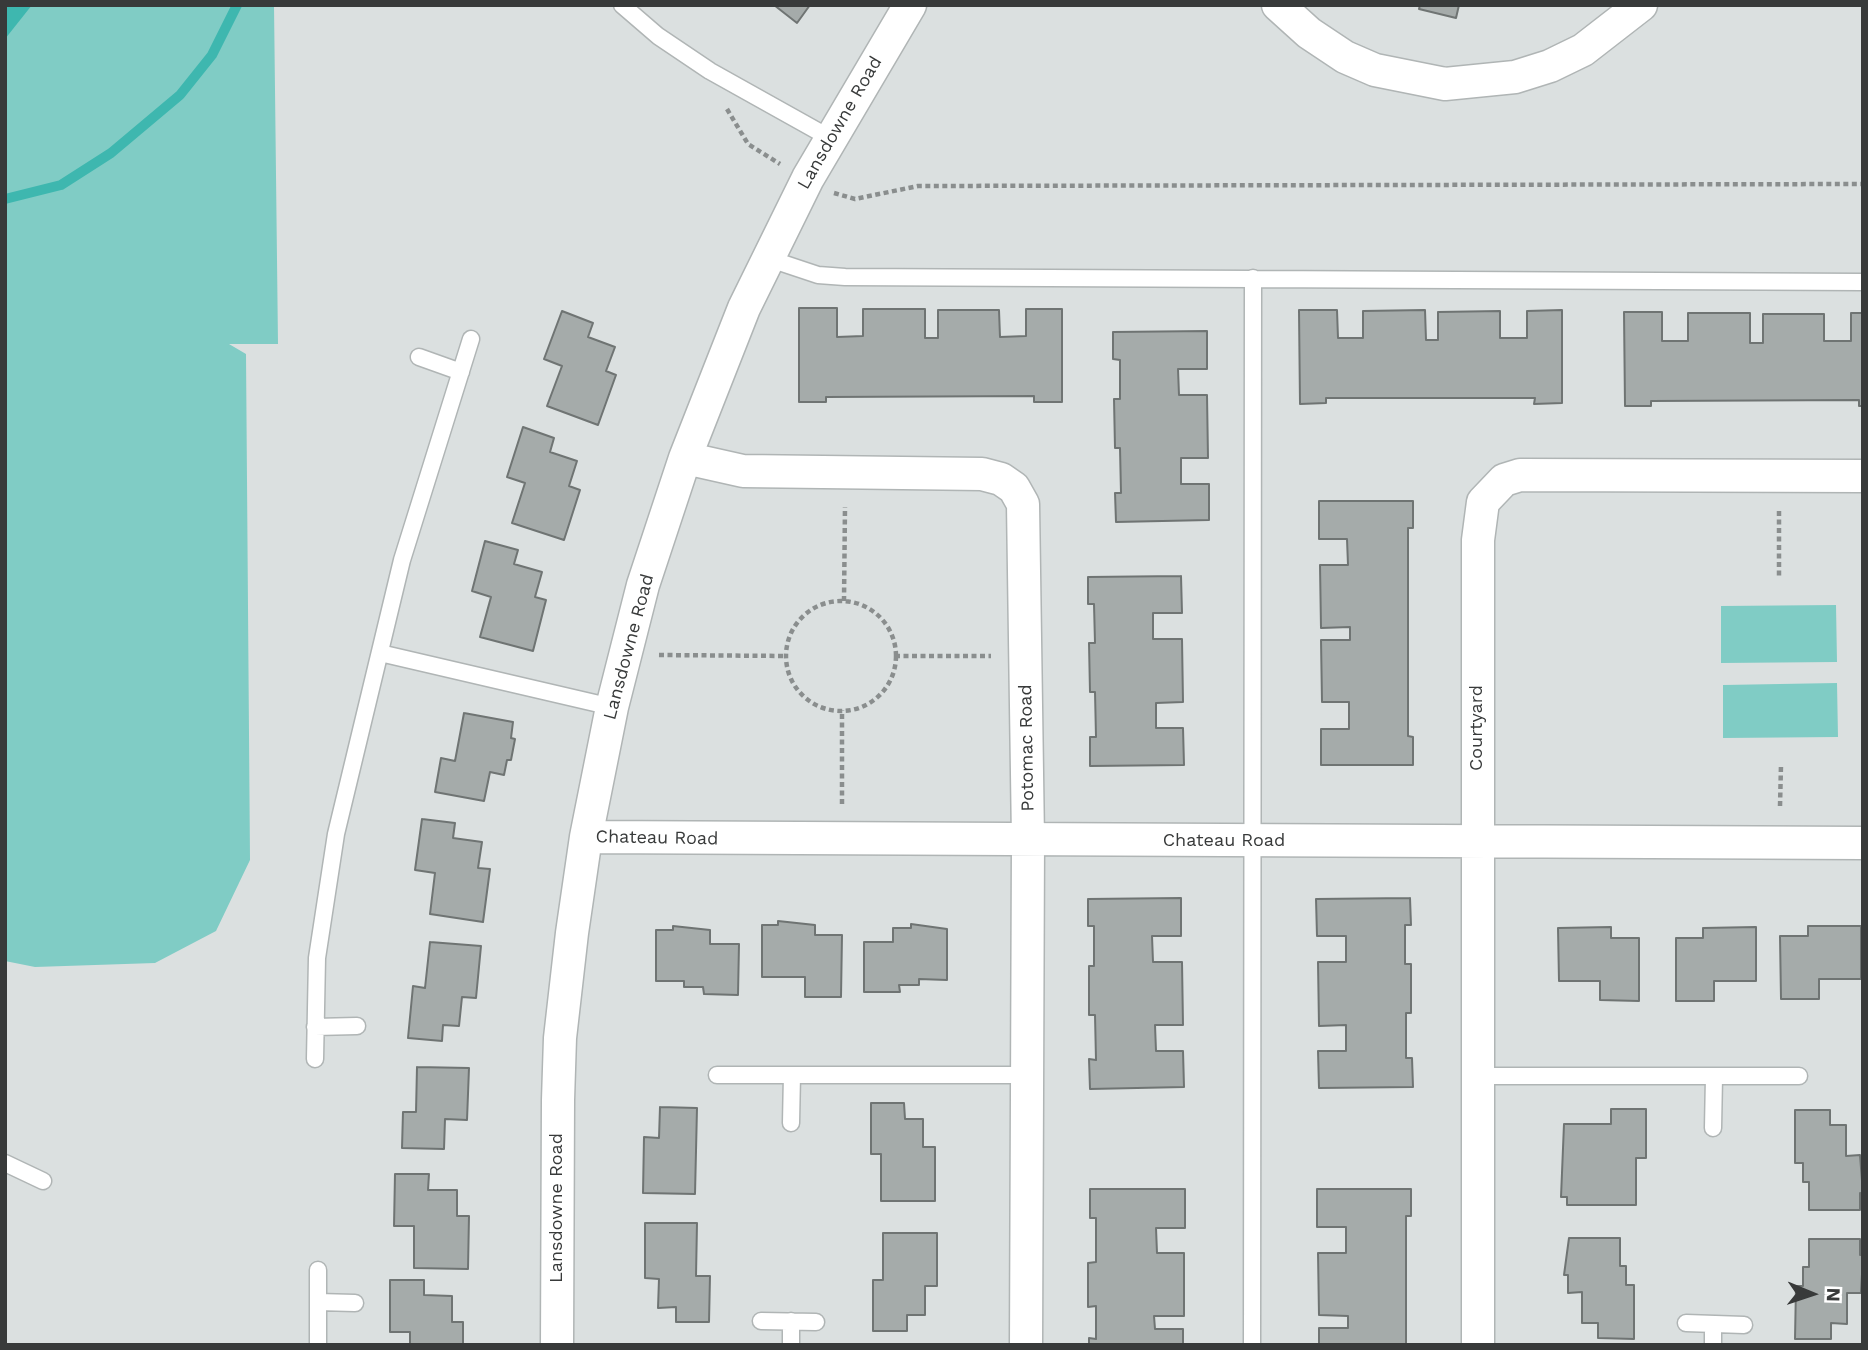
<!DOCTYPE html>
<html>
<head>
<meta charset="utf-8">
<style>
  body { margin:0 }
  #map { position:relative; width:1868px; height:1350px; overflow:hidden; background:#dbe0e0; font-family:"Work Sans",sans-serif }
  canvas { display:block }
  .frame { position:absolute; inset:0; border:7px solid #383a3a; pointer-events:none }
  .north { position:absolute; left:1777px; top:1259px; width:70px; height:70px; -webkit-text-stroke:5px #fff; paint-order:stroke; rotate:92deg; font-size:19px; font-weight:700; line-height:28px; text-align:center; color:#383a3a }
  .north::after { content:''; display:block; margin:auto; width:24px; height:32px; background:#383a3a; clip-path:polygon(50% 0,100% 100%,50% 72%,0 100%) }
</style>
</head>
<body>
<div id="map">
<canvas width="1868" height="1350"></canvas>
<div class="frame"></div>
<div class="north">N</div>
</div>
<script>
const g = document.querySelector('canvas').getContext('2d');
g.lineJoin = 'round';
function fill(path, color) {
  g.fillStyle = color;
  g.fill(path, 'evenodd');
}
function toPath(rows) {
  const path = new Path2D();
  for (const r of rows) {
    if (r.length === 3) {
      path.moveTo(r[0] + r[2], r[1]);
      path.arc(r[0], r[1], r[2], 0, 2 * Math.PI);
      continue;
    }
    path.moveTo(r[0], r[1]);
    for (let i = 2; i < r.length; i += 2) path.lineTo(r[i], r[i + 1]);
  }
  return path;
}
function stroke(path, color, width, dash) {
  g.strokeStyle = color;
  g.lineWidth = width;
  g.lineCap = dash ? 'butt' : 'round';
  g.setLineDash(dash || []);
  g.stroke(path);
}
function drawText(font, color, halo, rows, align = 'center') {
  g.font = font + ' "Work Sans",sans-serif';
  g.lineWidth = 6;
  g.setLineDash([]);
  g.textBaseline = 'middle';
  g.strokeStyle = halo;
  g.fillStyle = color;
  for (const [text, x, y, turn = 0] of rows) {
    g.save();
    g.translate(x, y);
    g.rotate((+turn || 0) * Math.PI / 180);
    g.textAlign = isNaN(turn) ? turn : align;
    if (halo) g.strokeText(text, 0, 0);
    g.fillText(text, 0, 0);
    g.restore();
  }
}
const green = toPath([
  [5,5,274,5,278,344,229,344,246,354,250,860,216,931,155,963,35,967,5,961],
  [1836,605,1837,662,1721,663,1721,606],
  [1837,683,1838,737,1723,738,1723,685]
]);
const water = toPath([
  [5,5,32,5,5,39]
]);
const stream = toPath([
  [5,199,61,185,111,153,180,95,212,55,237,5]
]);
const building = toPath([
  [774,5,810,5,797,23,774,5],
  [1420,5,1459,5,1456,18,1419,9,1420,5],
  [799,308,837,308,837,337,863,336,863,309,925,309,925,338,938,338,938,310,999,310,1000,337,1026,336,1026,309,1062,309,1062,402,1034,402,1034,396,826,397,826,402,799,402,799,308],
  [1299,310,1337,310,1338,338,1363,338,1363,311,1425,310,1426,340,1438,340,1438,312,1500,311,1500,338,1527,338,1527,311,1562,310,1562,403,1534,404,1535,398,1326,398,1326,403,1300,404,1299,310],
  [562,311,593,323,588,337,615,347,606,371,616,375,598,425,547,406,562,366,544,359,562,311],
  [1624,312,1662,312,1662,341,1688,341,1688,313,1750,313,1750,343,1763,343,1763,314,1824,314,1824,341,1851,341,1851,313,1863,313,1863,406,1859,406,1859,400,1651,401,1651,406,1625,406,1624,312],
  [1207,331,1207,369,1178,369,1179,395,1207,395,1208,458,1181,458,1181,484,1209,484,1209,520,1116,522,1115,493,1121,493,1120,448,1115,448,1114,399,1120,399,1120,360,1113,359,1113,332,1207,331],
  [523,427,554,438,550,452,577,461,569,486,580,490,564,540,512,523,525,483,507,477,523,427],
  [1319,501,1413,501,1413,528,1408,528,1408,736,1413,737,1413,765,1321,765,1321,729,1349,729,1349,702,1322,702,1321,640,1350,640,1350,627,1321,628,1320,565,1348,565,1347,539,1319,539,1319,501],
  [485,541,518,550,514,564,542,572,535,597,546,600,533,651,480,637,491,597,472,591,485,541],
  [1181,576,1182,613,1153,613,1153,639,1182,639,1183,702,1156,703,1156,728,1183,728,1184,765,1090,766,1090,737,1096,737,1095,692,1090,692,1089,643,1095,643,1094,604,1088,604,1088,577,1181,576],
  [464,713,513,722,511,738,515,739,511,760,507,760,504,775,490,772,484,801,435,792,441,758,455,761,464,713],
  [422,819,455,823,453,838,482,842,478,868,490,869,483,922,430,914,435,873,415,870,422,819],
  [1181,898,1181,936,1152,936,1153,962,1182,962,1183,1025,1155,1025,1156,1051,1183,1051,1184,1087,1090,1089,1089,1059,1096,1060,1095,1015,1089,1015,1089,966,1094,966,1094,926,1088,926,1088,899,1181,898],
  [1410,898,1411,925,1405,925,1405,964,1411,964,1411,1013,1406,1013,1406,1058,1412,1058,1413,1087,1319,1088,1318,1051,1346,1051,1346,1025,1319,1026,1318,962,1346,962,1346,936,1317,936,1316,899,1410,898],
  [778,921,815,925,815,935,842,935,841,997,805,997,805,977,762,977,762,925,778,925,778,921],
  [911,924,947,929,947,980,919,979,919,985,899,985,900,992,864,992,864,942,893,942,893,928,911,928,911,924],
  [673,926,710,930,710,944,739,944,738,995,704,994,703,987,684,987,684,981,656,981,656,930,673,930,673,926],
  [1808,926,1861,926,1861,979,1819,979,1819,999,1781,999,1780,936,1808,936,1808,926],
  [1611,927,1611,938,1639,938,1639,1001,1600,1000,1600,981,1559,981,1558,928,1611,927],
  [1756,927,1756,981,1714,981,1714,1001,1676,1001,1676,938,1703,938,1703,928,1756,927],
  [430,942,481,946,476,998,462,997,459,1026,443,1025,442,1041,408,1038,413,986,425,988,430,942],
  [417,1067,469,1068,467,1120,445,1119,444,1149,402,1148,403,1112,416,1112,417,1067],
  [871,1103,904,1103,905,1119,923,1119,923,1147,935,1147,935,1201,881,1201,881,1154,871,1154,871,1103],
  [660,1107,697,1108,695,1194,643,1193,644,1137,659,1138,660,1107],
  [1611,1109,1646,1109,1646,1158,1636,1158,1636,1205,1567,1205,1567,1197,1561,1197,1564,1124,1611,1124,1611,1109],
  [1795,1110,1830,1110,1830,1125,1846,1125,1846,1156,1860,1155,1863,1194,1860,1193,1860,1210,1809,1210,1809,1182,1803,1182,1803,1163,1795,1163,1795,1110],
  [395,1174,429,1174,428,1190,457,1190,457,1216,469,1216,468,1269,414,1268,414,1226,394,1226,395,1174],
  [1090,1189,1185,1189,1185,1228,1156,1228,1157,1253,1184,1253,1184,1316,1154,1316,1155,1329,1183,1329,1183,1345,1089,1345,1089,1338,1096,1339,1096,1306,1088,1307,1088,1263,1096,1262,1096,1218,1090,1218,1090,1189],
  [1317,1189,1411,1189,1411,1216,1406,1216,1406,1345,1319,1345,1319,1328,1348,1328,1348,1316,1319,1315,1318,1253,1346,1253,1346,1227,1317,1227,1317,1189],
  [645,1223,697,1223,696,1276,710,1276,709,1322,676,1322,676,1307,658,1308,659,1279,645,1278,645,1223],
  [883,1233,937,1233,937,1286,925,1286,925,1315,907,1315,907,1331,873,1331,873,1280,883,1280,883,1233],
  [1569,1238,1620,1238,1620,1266,1626,1266,1626,1285,1634,1285,1634,1339,1598,1338,1598,1323,1582,1323,1582,1292,1568,1293,1568,1275,1564,1275,1569,1238],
  [1809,1239,1860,1239,1860,1255,1863,1255,1861,1293,1847,1293,1847,1324,1831,1323,1831,1339,1795,1339,1796,1286,1803,1286,1803,1267,1809,1267,1809,1239],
  [390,1280,424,1280,424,1295,452,1296,452,1322,463,1322,463,1345,410,1345,410,1332,390,1332,390,1280]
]);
const path = toPath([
  [727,109,748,144,780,164],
  [834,193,855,199,918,186,1863,184],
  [1779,511,1779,578],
  [844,601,845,507],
  [841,656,55],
  [659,655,786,656],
  [895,656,991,656],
  [842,804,842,710],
  [1780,806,1781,765]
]);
const lane = toPath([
  [622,5,658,36,710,71,830,138],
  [767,258,818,275,845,277,1863,282],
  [419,357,461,372],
  [380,653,612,707],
  [315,1027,357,1026],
  [315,1059,317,958,336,834,402,560,471,339],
  [717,1075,1026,1075],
  [1478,1076,1799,1076],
  [791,1123,792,1075],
  [1713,1128,1714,1077],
  [5,1163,43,1181],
  [318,1302,355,1303],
  [761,1321,816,1322],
  [791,1321,791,1345],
  [1686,1323,1744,1325],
  [318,1345,318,1270],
  [1252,1345,1253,278],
  [1713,1345,1713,1324]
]);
const street = toPath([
  [1278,5,1309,33,1345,57,1375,70,1445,84,1515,77,1550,66,1583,50,1641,5],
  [685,458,743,471,982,474,1001,479,1014,488,1023,504,1028,840,1026,1345],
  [586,837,1863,843],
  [557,1345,558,1100,560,1038,572,933,586,837,612,707,643,585,685,458,744,308,808,178,910,5],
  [1478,1345,1478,540,1483,502,1504,480,1520,475,1863,476]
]);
const streetNames = [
  ["Lansdowne Road",840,123,-60],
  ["Lansdowne Road",629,647,-75],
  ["Courtyard",1477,728,-90],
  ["Potomac Road",1027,748,-91],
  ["Chateau Road",657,838,1],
  ["Chateau Road",1224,841],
  ["Lansdowne Road",557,1208,-90]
];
fill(green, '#80ccc5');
fill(water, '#3eb7af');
stroke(stream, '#3eb7af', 10);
fill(building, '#a5abaa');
stroke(building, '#6f7473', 2);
stroke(lane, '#b0b5b5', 19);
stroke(street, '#b0b5b5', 35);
stroke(path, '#8a8e8e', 4.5, [5, 3.5]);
stroke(lane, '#fff', 16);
stroke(street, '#fff', 32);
drawText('18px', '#383a3a', '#fff', streetNames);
</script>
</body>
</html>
